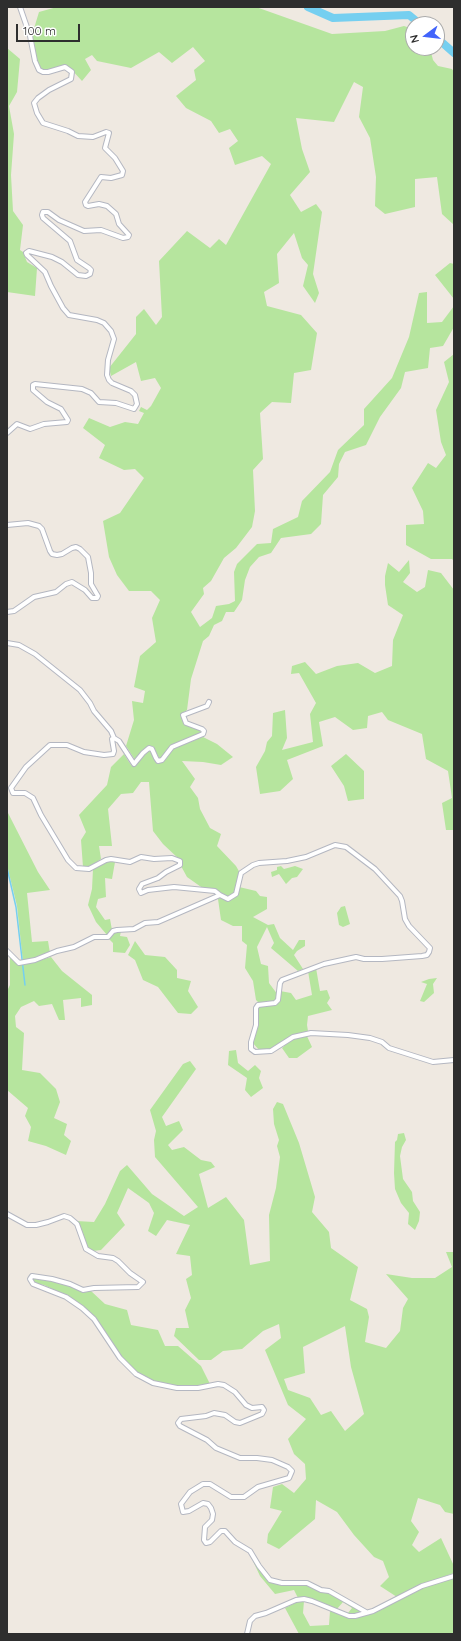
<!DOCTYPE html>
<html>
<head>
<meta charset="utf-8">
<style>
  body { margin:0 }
  #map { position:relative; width:461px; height:1641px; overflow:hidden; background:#efe9e1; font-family:Quicksand,sans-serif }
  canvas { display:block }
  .frame { position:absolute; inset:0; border:8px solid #2e2e2e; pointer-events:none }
  .north { position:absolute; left:405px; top:16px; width:40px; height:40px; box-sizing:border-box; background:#fff; border:1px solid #ababab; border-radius:50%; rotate:255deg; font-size:11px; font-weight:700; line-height:16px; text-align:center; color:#2e2e2e }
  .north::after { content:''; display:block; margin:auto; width:14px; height:18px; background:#4264fb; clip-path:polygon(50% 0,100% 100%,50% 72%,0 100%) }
  .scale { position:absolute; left:16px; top:24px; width:64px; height:18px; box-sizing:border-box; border:2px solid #2e2e2e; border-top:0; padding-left:5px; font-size:12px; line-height:14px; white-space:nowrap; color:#2e2e2e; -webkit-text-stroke:3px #fff; paint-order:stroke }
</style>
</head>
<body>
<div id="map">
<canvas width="461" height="1641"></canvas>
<div class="frame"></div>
<div class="north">N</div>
<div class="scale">100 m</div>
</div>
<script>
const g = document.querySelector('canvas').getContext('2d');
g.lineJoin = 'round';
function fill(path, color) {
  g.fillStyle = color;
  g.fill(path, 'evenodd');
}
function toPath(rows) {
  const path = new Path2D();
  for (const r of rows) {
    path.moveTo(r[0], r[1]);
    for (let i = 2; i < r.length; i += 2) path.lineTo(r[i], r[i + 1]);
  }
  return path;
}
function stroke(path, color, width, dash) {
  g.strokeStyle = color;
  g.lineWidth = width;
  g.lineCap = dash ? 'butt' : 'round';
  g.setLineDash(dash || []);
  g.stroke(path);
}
const green = toPath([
  [57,7,256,7,332,34,385,31,404,26,413,29,413,48,430,48,433,60,438,66,452,69,454,72,454,225,442,214,437,177,415,179,415,207,385,214,375,206,376,177,370,138,359,117,363,87,354,82,334,122,296,118,302,149,310,172,290,195,301,212,316,204,322,212,313,274,319,293,315,303,303,286,308,265,302,258,294,233,277,254,279,283,264,292,267,306,301,315,317,333,311,370,294,373,291,403,272,402,260,413,263,459,253,470,255,511,252,527,236,548,224,558,211,581,203,588,204,594,191,612,200,627,212,618,216,606,229,604,235,601,234,572,237,564,257,544,271,543,273,529,298,517,302,501,330,472,338,450,364,425,364,409,392,378,409,337,419,293,427,292,427,323,442,322,454,306,454,327,443,346,430,348,428,368,405,372,401,388,380,417,366,445,345,452,339,464,338,477,323,495,321,524,311,534,281,538,271,553,259,557,250,567,245,580,242,600,234,612,226,612,222,621,214,625,209,636,203,641,191,679,187,710,182,714,182,719,185,725,198,729,201,732,200,735,170,746,162,758,159,758,153,746,150,746,144,749,135,760,126,746,134,720,132,701,143,703,145,691,134,687,140,656,156,642,152,618,160,600,151,591,129,591,117,575,109,557,103,521,120,513,144,478,135,469,124,470,99,458,105,445,83,428,89,418,110,427,125,422,138,424,144,413,139,411,141,407,147,410,151,406,161,388,155,378,141,381,136,362,111,376,109,368,136,334,136,317,144,309,156,325,162,317,159,261,187,231,210,248,219,239,226,245,271,164,262,156,235,165,229,148,238,141,230,129,219,133,211,121,186,108,176,96,196,80,194,70,205,61,193,47,172,63,159,52,131,68,97,61,92,55,85,59,91,70,82,81,71,69,65,66,43,71,35,60,32,35,39,12],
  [7,48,20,59,17,92,9,106,14,134,11,175,13,211,23,225,20,250,23,252,27,262,37,268,35,296,7,292],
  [450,263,454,264,454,299,435,275],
  [454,354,454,561,452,559,431,559,406,545,406,525,424,524,423,511,412,488,428,463,436,468,446,455,441,442,436,410,449,382,444,362],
  [409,560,410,573,403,582,417,592,425,587,428,570,441,573,454,590,454,830,446,830,442,803,452,798,448,771,426,759,422,734,388,720,382,712,368,716,367,728,353,730,335,717,319,722,323,746,287,760,293,779,280,791,260,794,256,767,265,751,267,742,272,736,273,713,285,710,287,738,282,750,313,742,310,714,316,703,299,673,291,674,292,666,305,662,316,674,337,666,358,663,375,673,392,666,393,640,403,615,388,605,385,585,385,576,388,563,399,572],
  [203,737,217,744,233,757,221,765,203,762,182,761,195,779,190,787,198,798,200,809,210,828,221,834,217,846,236,866,240,873,234,894,228,897,215,889,204,889,187,877,181,866,180,860,163,844,153,831,149,782,141,782,133,793,121,794,108,809,112,846,99,846,101,859,91,866,83,867,81,840,86,832,79,815,107,785,111,767,124,754,129,762,132,766,135,766,148,751,151,751,155,760,158,762,161,762,166,759,173,748],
  [346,754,364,771,364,799,348,801,344,786,331,766],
  [7,811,38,872,50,890,27,893,32,942,48,941,50,953,23,962,17,906,7,865],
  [107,860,115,862,112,879,105,878,106,897,98,899,96,907,105,920,110,919,112,930,107,935,96,922,88,905,92,889,93,869],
  [281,866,284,869,295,866,303,869,297,877,292,878,286,884,279,874,272,877,271,872,277,870,277,867],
  [239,887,256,891,260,896,267,897,267,909,253,917,268,925,274,924,280,938,293,950,299,940,305,940,305,946,297,951,294,955,303,969,298,971,271,948,274,943,267,927,257,947,261,964,268,966,269,983,278,995,276,1000,273,1002,260,1004,256,1000,253,981,245,968,247,945,242,941,242,926,233,926,221,920,218,899,221,897,230,899],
  [345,906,350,924,343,927,339,925,337,913,341,907],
  [121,931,120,936,127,937,130,945,125,953,113,952,113,943,108,938,114,932],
  [135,941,145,955,165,957,177,970,177,978,191,981,188,991,198,1007,191,1014,178,1013,158,987,143,980,135,960,128,955],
  [10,955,15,962,23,965,51,957,62,971,92,995,92,1005,81,1007,81,998,63,1000,65,1020,59,1020,52,1004,39,1006,34,1001,21,1007,15,1016,16,1027,24,1033,22,1070,40,1073,56,1089,60,1102,54,1118,67,1124,64,1135,71,1141,66,1155,46,1146,28,1141,31,1127,25,1116,28,1108,7,1090,7,991,10,985],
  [316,968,320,991,327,990,330,998,327,1003,332,1010,308,1016,307,1025,308,1031,292,1036,270,1050,260,1051,252,1042,257,1030,258,1008,261,1006,275,1005,280,991,291,993,296,1000,312,995,308,971],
  [437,978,433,984,434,993,424,1002,420,1001,427,984,421,982,429,979],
  [306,1034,312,1047,297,1058,289,1058,282,1048,291,1040],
  [236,1050,238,1063,248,1071,255,1065,261,1071,259,1078,263,1088,251,1097,245,1090,247,1078,228,1065,229,1051],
  [190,1061,196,1069,162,1117,166,1126,179,1121,183,1130,168,1145,172,1150,184,1147,201,1160,211,1162,215,1167,199,1174,208,1208,226,1197,244,1220,250,1265,270,1261,269,1215,276,1188,280,1157,277,1146,279,1140,274,1124,273,1109,277,1102,283,1104,299,1143,315,1197,312,1212,329,1232,331,1248,358,1267,350,1300,367,1309,369,1317,365,1342,386,1348,400,1331,403,1308,408,1299,386,1274,412,1278,435,1278,452,1267,446,1252,454,1252,454,1514,445,1512,440,1505,418,1498,411,1521,419,1532,412,1545,419,1552,441,1538,454,1566,454,1573,421,1585,397,1597,380,1586,389,1577,383,1561,374,1557,354,1535,337,1512,316,1500,315,1519,279,1549,267,1543,268,1534,282,1511,270,1508,273,1487,282,1484,294,1493,306,1479,305,1464,294,1454,288,1439,306,1419,288,1405,265,1350,281,1338,279,1324,263,1331,242,1349,223,1351,211,1360,199,1360,174,1336,176,1328,189,1328,185,1310,191,1298,186,1279,192,1275,190,1256,176,1254,190,1225,167,1220,156,1236,148,1231,154,1213,149,1203,128,1188,117,1213,125,1225,101,1250,93,1251,87,1247,76,1221,94,1222,105,1204,120,1171,127,1165,152,1194,184,1216,198,1207,155,1157,154,1140,156,1131,150,1110,183,1064],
  [345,1326,351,1367,364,1414,345,1431,331,1411,321,1415,310,1398,288,1390,284,1379,305,1373,303,1347],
  [404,1133,406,1140,402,1147,400,1156,403,1179,412,1192,413,1201,420,1212,419,1221,415,1230,408,1224,409,1213,401,1203,395,1189,394,1173,395,1142,397,1140,398,1134],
  [33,1278,52,1280,91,1291,105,1304,127,1310,131,1325,158,1330,165,1346,178,1346,201,1366,210,1384,178,1387,155,1381,140,1375,122,1358,96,1318,65,1295,44,1285,34,1283,32,1279],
  [253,1561,255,1561,260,1570,266,1578,271,1581,278,1584,307,1584,329,1592,362,1611,354,1614,348,1613,352,1608,343,1602,337,1609,306,1597,298,1598,294,1590,275,1594,260,1576],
  [454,1578,454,1634,299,1634,285,1608,297,1602,304,1601,303,1613,310,1626,329,1625,330,1611,354,1619,374,1612,422,1587]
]);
const stream = toPath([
  [7,868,16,907,25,985]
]);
const river = toPath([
  [308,7,333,18,409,15,420,24],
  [437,38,454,53]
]);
const minor = toPath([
  [7,433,17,424,30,429,44,424,67,422,68,420,61,409,47,402,33,390,33,385,35,384,82,389,91,393,99,402,116,403,134,409,137,404,135,395,131,391,112,383,109,380,107,375,108,360,114,339,111,331,104,323,97,320,69,315,63,308,51,286,45,272,27,255,26,253,29,251,52,257,62,262,78,275,86,276,90,274,91,270,89,268,77,260,70,241,43,218,42,215,43,212,48,212,59,220,84,231,101,230,123,238,128,237,129,235,119,224,116,214,107,206,99,204,88,206,86,205,85,202,101,177,111,178,122,175,123,171,115,158,105,148,109,133,106,132,93,137,78,136,68,131,43,123,37,113,34,103,38,98,49,90,71,79,72,72,65,67,48,72,43,72,39,70,35,61,30,36,20,7],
  [7,525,28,523,39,526,42,529,50,551,52,554,57,555,62,554,72,548,76,547,80,549,88,557,91,573,91,584,98,596,97,598,92,598,85,590,72,582,66,584,56,592,34,597,14,611,7,612],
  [7,643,19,645,35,654,80,690,90,703,94,711,111,731,114,738],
  [220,895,228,899,236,894,241,873,253,865,259,863,287,861,306,857,335,845,346,847,375,869,400,896,402,901,405,919,409,926,430,948,429,952,427,955,422,956,382,959,364,959,356,957,324,964,282,980,280,983,278,1000,275,1003,258,1005,256,1008,256,1025,251,1042,251,1049,255,1052,271,1051,293,1037,311,1033,348,1035,370,1038,382,1042,389,1048,433,1062,454,1060],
  [7,951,19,963,35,960,57,951,74,947,94,937,108,937,113,931,117,930,134,929,145,923,158,922,220,895,215,891,174,887,148,890,141,893,139,889,142,884,158,878,166,872,180,865,180,861,172,858,154,859,141,857,130,862,111,859,106,860,89,869,76,868,68,860,41,815,33,798,25,793,13,793,11,788,26,767,50,745,67,745,84,752,104,755,113,754,114,751,112,739,114,738,119,741,134,764,143,753,149,748,152,749,156,758,158,761,162,760,172,747,203,734,204,731,202,729,186,723,183,715,207,706,209,702],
  [7,1214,27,1225,36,1225,48,1222,64,1216,70,1218,77,1224,86,1249,98,1256,113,1258,118,1261,130,1273,143,1282,138,1287,94,1288,83,1290,70,1284,52,1279,32,1276,30,1279,33,1284,66,1297,82,1308,94,1319,120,1358,136,1374,153,1383,177,1388,198,1388,218,1384,224,1385,235,1392,246,1405,252,1408,262,1407,264,1410,262,1414,240,1423,235,1422,225,1415,214,1413,206,1416,181,1419,178,1423,180,1426,207,1440,216,1448,240,1458,257,1458,272,1460,288,1467,292,1471,289,1478,258,1487,244,1497,231,1497,210,1484,203,1484,190,1492,181,1504,183,1512,189,1511,203,1503,208,1504,211,1508,213,1514,212,1520,205,1527,204,1540,206,1543,210,1542,221,1531,225,1531,235,1542,250,1551,259,1566,270,1580,282,1583,307,1583,321,1590,329,1591,366,1612],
  [247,1634,250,1621,255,1616,266,1613,296,1600,304,1599,312,1601,349,1616,355,1616,373,1611,422,1586,454,1576]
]);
fill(green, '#b6e59e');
stroke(stream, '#75cff0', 1.5);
stroke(river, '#75cff0', 8);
stroke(minor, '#b4b7c1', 6);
stroke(minor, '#fff', 4);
</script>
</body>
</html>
